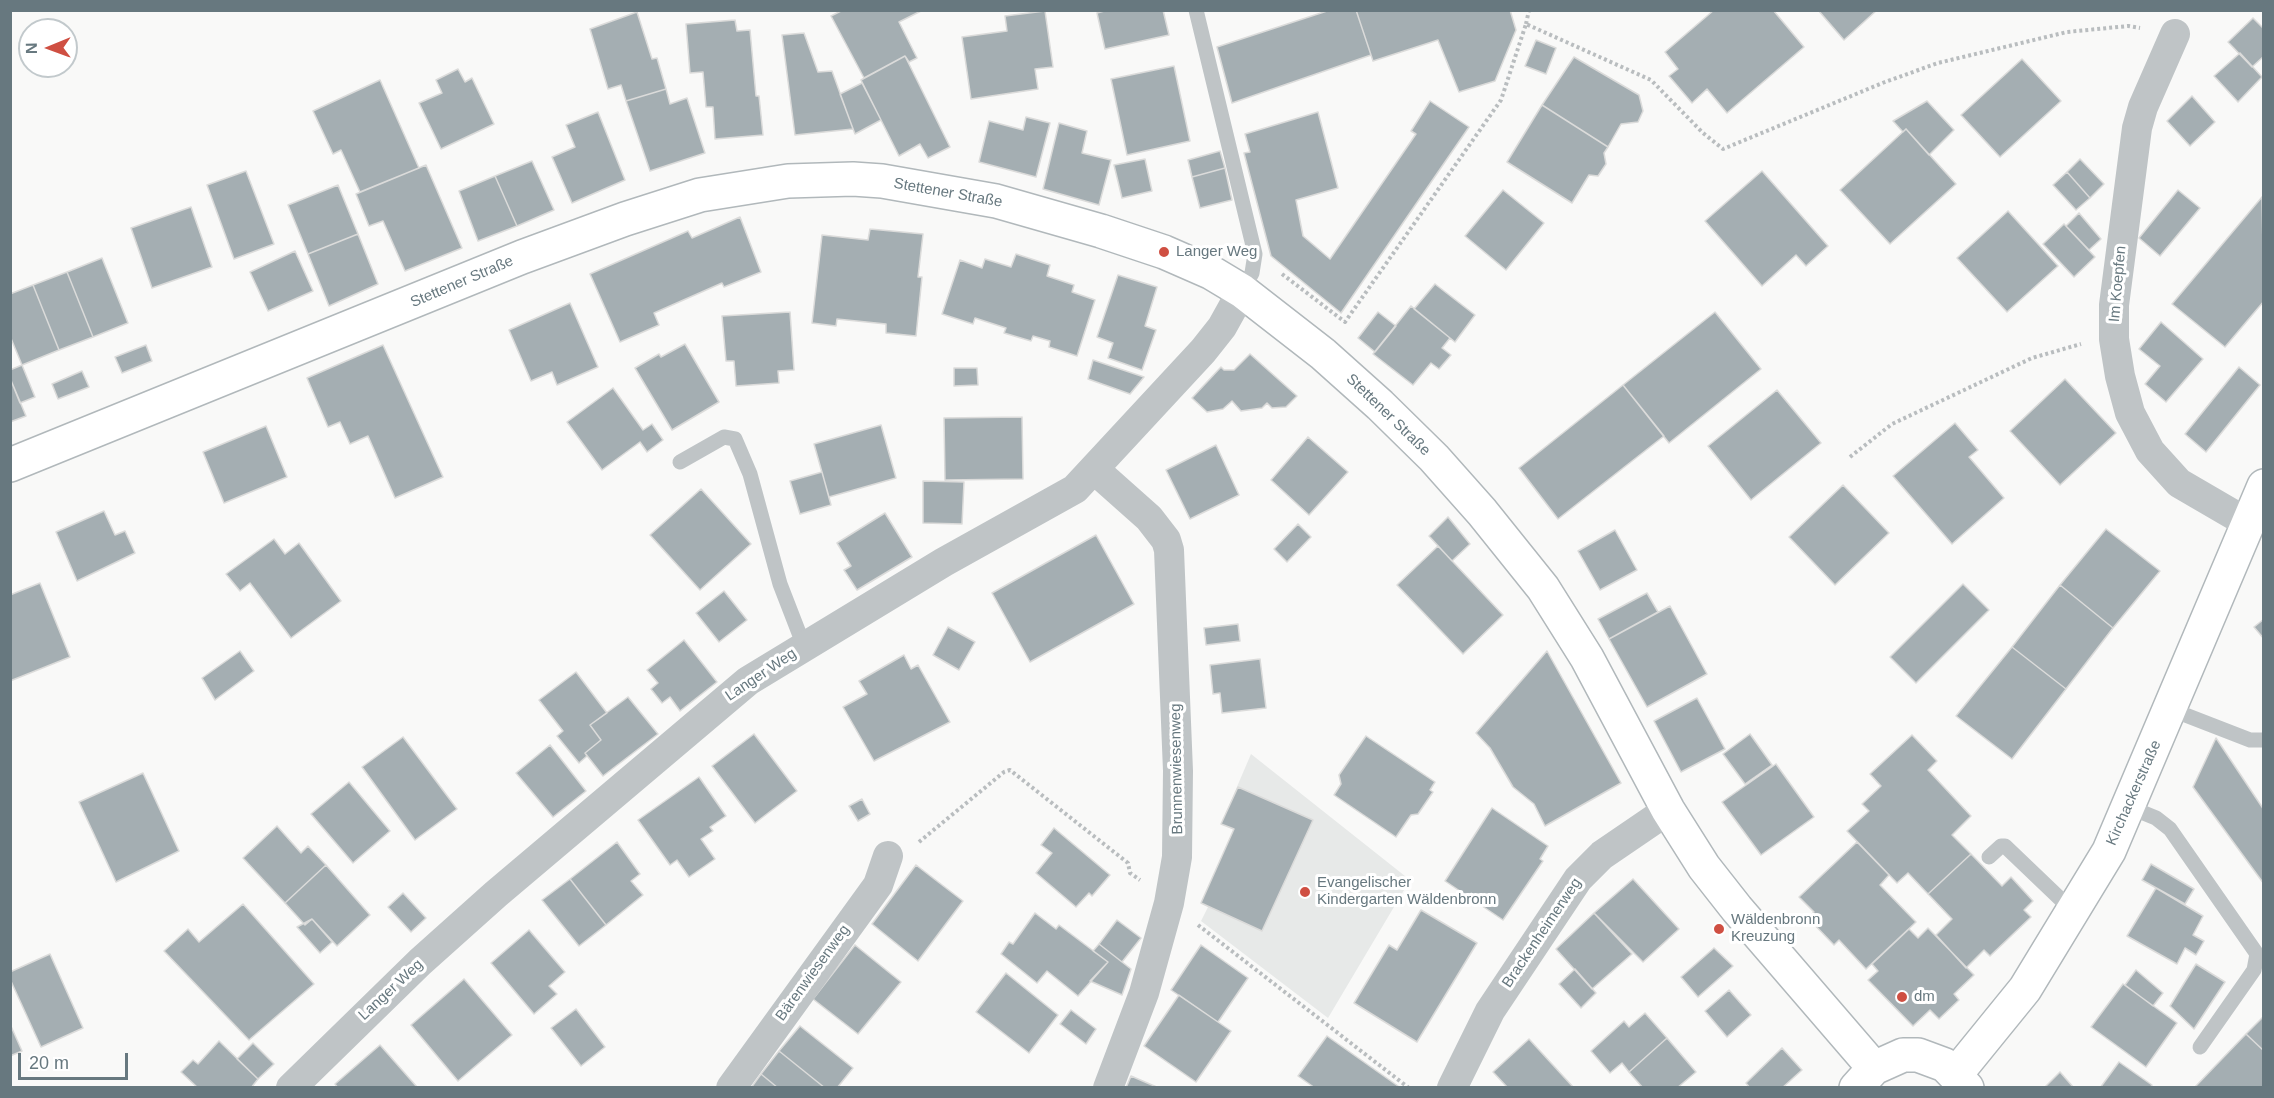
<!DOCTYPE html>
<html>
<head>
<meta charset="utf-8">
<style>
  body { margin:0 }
  #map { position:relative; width:2274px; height:1098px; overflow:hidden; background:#f9f9f8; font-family:Helvetica,sans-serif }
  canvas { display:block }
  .frame { position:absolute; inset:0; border:12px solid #67787f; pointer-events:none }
  .north { position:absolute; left:18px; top:18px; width:60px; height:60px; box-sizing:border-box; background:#fff; border:2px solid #c2c9cc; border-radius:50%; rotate:269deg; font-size:16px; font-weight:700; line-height:24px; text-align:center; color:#67787f }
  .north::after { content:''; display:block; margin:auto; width:21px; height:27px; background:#cf4f42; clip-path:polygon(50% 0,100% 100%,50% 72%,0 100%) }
  .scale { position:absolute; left:18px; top:1053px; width:110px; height:27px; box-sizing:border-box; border:3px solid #67787f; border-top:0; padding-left:8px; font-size:18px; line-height:21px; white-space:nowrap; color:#67787f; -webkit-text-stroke:4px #fff; paint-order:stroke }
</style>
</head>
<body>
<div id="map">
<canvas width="2274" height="1098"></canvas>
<div class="frame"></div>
<div class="north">N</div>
<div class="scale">20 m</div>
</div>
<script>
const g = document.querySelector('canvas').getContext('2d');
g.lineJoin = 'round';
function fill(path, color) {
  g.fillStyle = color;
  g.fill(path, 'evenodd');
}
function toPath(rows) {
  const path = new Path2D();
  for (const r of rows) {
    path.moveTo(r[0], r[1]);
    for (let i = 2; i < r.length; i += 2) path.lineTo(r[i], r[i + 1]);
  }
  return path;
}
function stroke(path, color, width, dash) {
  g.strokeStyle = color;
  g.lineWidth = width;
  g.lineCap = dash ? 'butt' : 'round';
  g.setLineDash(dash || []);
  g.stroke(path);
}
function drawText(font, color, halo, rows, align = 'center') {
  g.font = font + ' Helvetica,sans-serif';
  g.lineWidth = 6;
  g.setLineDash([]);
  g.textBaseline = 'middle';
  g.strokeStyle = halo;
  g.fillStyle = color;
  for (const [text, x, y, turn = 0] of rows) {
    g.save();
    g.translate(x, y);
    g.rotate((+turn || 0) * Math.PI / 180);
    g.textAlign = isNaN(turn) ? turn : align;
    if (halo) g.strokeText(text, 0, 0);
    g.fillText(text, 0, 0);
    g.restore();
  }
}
const built = toPath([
  [1251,754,1410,880,1328,1018,1201,921,1208,907,1201,903,1234,830,1221,824]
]);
const building = toPath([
  [843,10,923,10,899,22,917,58,909,62,905,56,864,78,831,16,843,10],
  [1108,10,1163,10,1169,35,1105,49,1097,13,1108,10],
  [1330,10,1356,10,1371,55,1232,103,1217,47,1330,10],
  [1356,10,1510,10,1516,30,1495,81,1459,92,1438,40,1373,61,1356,10],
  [1714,10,1773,10,1804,47,1727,113,1707,89,1692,103,1669,76,1678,69,1665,52,1714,10],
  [1818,10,1877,10,1844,40,1818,10],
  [1045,11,1053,67,1035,69,1038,89,971,99,962,37,1007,31,1005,16,1045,11],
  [637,12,652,59,657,58,666,89,626,101,621,85,608,89,590,29,637,12],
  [2253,18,2264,29,2264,56,2252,67,2228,42,2253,18],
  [735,20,737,31,750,30,756,96,759,96,763,135,715,139,713,107,706,107,703,72,690,73,686,24,735,20],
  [804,33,818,72,832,71,853,129,795,135,782,35,804,33],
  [1536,40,1556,48,1546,74,1525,66,1536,40],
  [2240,53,2262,77,2238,102,2214,76,2240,53],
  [905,56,950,147,928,158,920,144,899,156,861,80,905,56],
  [1574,57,1639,95,1643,111,1638,122,1621,124,1608,147,1542,105,1574,57],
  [2022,59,2061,101,2000,157,1961,115,2022,59],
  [1174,66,1190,141,1127,155,1111,79,1174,66],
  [458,69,465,82,472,78,494,124,441,149,419,103,442,93,436,80,458,69],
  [380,80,419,168,360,192,341,150,333,154,313,111,380,80],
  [862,83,881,120,855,134,840,94,862,83],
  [666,89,670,104,687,98,705,153,650,171,626,101,666,89],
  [2192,96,2215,122,2190,146,2167,121,2192,96],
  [1430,101,1469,127,1341,313,1271,256,1244,153,1250,152,1245,134,1318,112,1338,188,1296,200,1303,236,1330,259,1416,134,1411,131,1430,101],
  [1927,101,1954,130,1929,155,1906,129,1903,132,1893,121,1927,101],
  [1542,105,1608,147,1604,153,1606,164,1598,176,1589,175,1572,203,1507,162,1542,105],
  [598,112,625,180,572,203,552,157,575,147,566,125,598,112],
  [1026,117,1050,123,1036,177,979,162,989,121,1023,130,1026,117],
  [1059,123,1087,131,1082,153,1111,160,1099,205,1043,189,1059,123],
  [1906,129,1956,184,1890,244,1840,190,1906,129],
  [1220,151,1225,168,1192,177,1188,160,1220,151],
  [1145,159,1152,191,1122,198,1114,165,1145,159],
  [2080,159,2104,184,2090,198,2067,172,2080,159],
  [532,161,554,210,517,226,495,176,532,161],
  [426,165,462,248,405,271,383,221,369,226,356,194,426,165],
  [1225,168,1232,200,1200,208,1192,177,1225,168],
  [246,171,274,244,234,259,207,185,246,171],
  [1762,171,1828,246,1806,266,1796,255,1762,286,1705,221,1762,171],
  [2067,172,2090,198,2076,210,2053,185,2067,172],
  [495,176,517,226,478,241,459,191,495,176],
  [338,185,358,234,308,254,288,205,338,185],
  [1503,190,1544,223,1506,270,1465,236,1503,190],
  [2178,190,2200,208,2160,256,2139,238,2178,190],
  [2262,197,2264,301,2225,347,2172,304,2262,197],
  [191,207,212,267,152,288,131,228,191,207],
  [2008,211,2058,266,2007,312,1957,258,2008,211],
  [2079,213,2101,239,2089,250,2066,226,2079,213],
  [740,217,761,272,724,287,722,283,654,313,659,325,620,342,590,274,688,231,692,238,740,217],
  [2064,224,2095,257,2074,277,2043,244,2064,224],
  [870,229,923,234,918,277,922,277,916,336,886,333,886,324,837,319,836,326,812,323,822,235,868,240,870,229],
  [358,234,378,284,329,306,308,254,358,234],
  [295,251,313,291,268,311,250,272,295,251],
  [1016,254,1050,265,1047,276,1074,285,1072,292,1095,300,1077,356,1049,347,1050,341,1033,336,1031,341,1004,333,1006,328,975,318,973,324,942,314,960,260,982,268,985,259,1011,267,1016,254],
  [102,258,128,323,93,337,67,272,102,258],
  [67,272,93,337,59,350,33,285,67,272],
  [1118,275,1157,287,1145,326,1156,330,1142,370,1108,358,1113,343,1097,337,1118,275],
  [1435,284,1475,315,1455,342,1414,309,1435,284],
  [33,285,59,350,22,365,10,336,10,294,33,285],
  [570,303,598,367,557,385,552,372,531,381,509,330,570,303],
  [1411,306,1450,338,1442,348,1451,355,1439,369,1431,363,1413,385,1373,354,1411,306],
  [790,312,794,370,778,371,779,383,736,386,734,361,726,361,722,316,790,312],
  [1378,312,1396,326,1375,352,1358,338,1378,312],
  [1715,312,1761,369,1669,443,1623,385,1715,312],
  [2161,322,2203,359,2166,402,2145,384,2160,366,2139,349,2161,322],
  [685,344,719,402,672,430,635,368,659,354,661,357,685,344],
  [146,345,152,361,122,373,115,357,146,345],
  [383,345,443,477,395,498,368,436,350,444,340,422,328,427,307,378,383,345],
  [1250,354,1297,396,1286,407,1272,408,1267,403,1262,408,1241,411,1232,401,1223,409,1207,412,1192,398,1221,367,1224,370,1234,370,1250,354],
  [1093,360,1144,377,1130,394,1088,379,1093,360],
  [22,365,35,397,20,403,10,378,10,370,22,365],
  [2239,367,2260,385,2206,452,2185,434,2239,367],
  [954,368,977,368,978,385,954,386,954,368],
  [82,371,89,387,58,399,52,384,82,371],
  [10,378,26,416,10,422,10,378],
  [2065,379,2116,433,2060,485,2010,431,2065,379],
  [1623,385,1664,436,1558,519,1519,468,1623,385],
  [613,388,643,430,652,424,663,440,647,452,640,442,602,470,567,422,613,388],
  [1777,390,1821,443,1751,500,1708,446,1777,390],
  [1022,417,1023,479,945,480,944,418,1022,417],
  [1955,423,1978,450,1969,457,2004,498,1952,544,1893,476,1955,423],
  [881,425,896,478,829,497,814,444,881,425],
  [266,426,287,477,224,503,203,452,266,426],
  [1308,437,1348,472,1309,515,1271,480,1308,437],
  [1216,445,1239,495,1190,519,1166,470,1216,445],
  [822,472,831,505,800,514,790,481,822,472],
  [923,481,964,482,962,524,923,523,923,481],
  [1843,485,1889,533,1835,585,1789,537,1843,485],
  [701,489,751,544,700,590,650,535,701,489],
  [104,511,115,535,125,531,135,553,77,581,56,532,104,511],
  [885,513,912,557,857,590,844,570,851,566,837,543,885,513],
  [1448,517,1470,544,1452,561,1429,536,1448,517],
  [1298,524,1311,537,1287,562,1274,549,1298,524],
  [2106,529,2160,571,2113,628,2060,585,2106,529],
  [1615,530,1637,570,1600,590,1578,551,1615,530],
  [1096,535,1134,604,1030,662,992,593,1096,535],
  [274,539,285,554,299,543,341,601,291,638,250,583,240,591,226,574,274,539],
  [1438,546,1503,615,1463,654,1397,585,1438,546],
  [40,583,70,657,10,681,10,595,40,583],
  [1963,584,1989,610,1916,683,1890,657,1963,584],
  [2060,585,2113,628,2066,689,2012,647,2060,585],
  [724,591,747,620,719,642,696,613,724,591],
  [1647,593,1658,612,1609,639,1598,619,1647,593],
  [1670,606,1707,674,1647,707,1609,639,1670,606],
  [2264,619,2264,639,2254,627,2264,619],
  [1238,624,1240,641,1206,645,1204,628,1238,624],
  [948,627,975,642,959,670,933,655,948,627],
  [684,640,717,682,680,711,670,697,662,703,651,689,658,683,647,670,684,640],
  [2012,647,2066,689,2012,759,1956,716,2012,647],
  [240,651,254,671,215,700,202,678,240,651],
  [1547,651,1621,783,1545,826,1534,804,1513,787,1490,748,1476,733,1547,651],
  [904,655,911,669,918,665,950,722,874,761,843,707,867,694,859,681,904,655],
  [1260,659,1266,708,1222,713,1220,693,1213,694,1210,665,1260,659],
  [576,672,607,713,590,725,601,740,585,753,587,756,579,763,557,736,563,731,539,700,576,672],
  [628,697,658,734,603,776,585,753,601,740,590,725,628,697],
  [1697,698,1725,749,1681,772,1654,721,1697,698],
  [754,734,797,791,755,823,712,766,754,734],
  [1750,734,1772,765,1745,784,1723,754,1750,734],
  [1912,735,1937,761,1928,770,1971,816,1952,835,1971,854,1928,894,1908,873,1897,883,1847,831,1869,811,1862,804,1881,786,1870,774,1912,735],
  [1366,736,1435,782,1430,790,1433,792,1418,814,1411,815,1396,837,1334,795,1341,784,1339,775,1366,736],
  [403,737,457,809,415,840,362,767,403,737],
  [2216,738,2264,810,2264,884,2193,787,2216,738],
  [550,745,586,791,553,817,516,773,550,745],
  [1776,764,1814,817,1761,855,1722,802,1776,764],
  [143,773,179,851,116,882,79,802,143,773],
  [699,777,726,816,710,827,713,831,701,839,715,859,689,877,677,860,670,865,638,820,699,777],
  [349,782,390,831,353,863,311,814,349,782],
  [1238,787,1313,820,1262,931,1201,903,1234,829,1221,824,1238,787],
  [862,799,870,814,858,821,849,806,862,799],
  [1492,808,1548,846,1540,859,1543,861,1503,920,1445,881,1492,808],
  [277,826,301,853,308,846,326,865,285,903,243,858,277,826],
  [1054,828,1110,875,1092,896,1089,893,1076,907,1036,873,1052,853,1041,845,1054,828],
  [617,842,640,874,631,881,643,895,606,925,570,879,617,842],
  [1857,842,1889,875,1880,885,1916,922,1866,969,1839,940,1834,945,1808,918,1814,912,1799,897,1857,842],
  [1971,854,2002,886,2011,877,2033,901,2024,910,2031,917,1990,956,1984,950,1966,968,1936,935,1952,919,1928,894,1971,854],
  [2151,864,2194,889,2185,904,2142,880,2151,864],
  [326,865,370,915,337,946,312,919,305,925,285,903,326,865],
  [916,865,963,901,918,961,872,924,916,865],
  [570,879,606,925,579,946,542,900,570,879],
  [1633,879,1679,929,1643,962,1594,913,1633,879],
  [2156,888,2203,916,2193,935,2204,941,2196,955,2185,948,2177,964,2127,936,2156,888],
  [403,893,426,918,411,932,388,907,403,893],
  [243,904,314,984,249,1040,164,951,188,929,199,942,243,904],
  [1421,910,1477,943,1417,1042,1354,1003,1389,945,1397,950,1421,910],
  [1035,913,1056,929,1059,925,1108,962,1078,996,1047,971,1037,983,1001,954,1009,942,1013,944,1035,913],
  [1594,913,1632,954,1592,989,1556,949,1594,913],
  [312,919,332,942,320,953,297,927,312,919],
  [1117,920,1141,938,1122,962,1099,944,1117,920],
  [1928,928,1974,975,1954,994,1959,1000,1939,1019,1930,1010,1913,1026,1868,980,1878,971,1872,964,1909,929,1918,938,1928,928],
  [529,930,565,972,549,986,557,994,534,1014,491,963,529,930],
  [1099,944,1131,969,1122,995,1090,981,1108,962,1093,951,1099,944],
  [855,945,901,982,858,1034,813,999,855,945],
  [1201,945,1248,978,1218,1022,1171,990,1201,945],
  [1714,948,1733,966,1698,997,1681,977,1714,948],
  [50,954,83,1028,41,1047,10,979,10,972,50,954],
  [2196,964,2225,982,2194,1029,2170,1006,2196,964],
  [1575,969,1596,993,1581,1008,1559,984,1575,969],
  [2136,970,2163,993,2153,1006,2125,985,2136,970],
  [1006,973,1058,1015,1029,1053,976,1012,1006,973],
  [464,979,512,1035,458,1081,411,1025,464,979],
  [2123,984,2177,1023,2146,1067,2091,1027,2123,984],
  [1729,990,1751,1015,1727,1037,1705,1011,1729,990],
  [1179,995,1231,1031,1196,1082,1144,1046,1179,995],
  [576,1009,605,1047,581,1066,551,1028,576,1009],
  [1071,1010,1096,1029,1086,1044,1060,1024,1071,1010],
  [1645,1013,1667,1038,1629,1072,1622,1063,1610,1073,1591,1051,1624,1021,1629,1027,1645,1013],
  [2264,1016,2264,1051,2246,1034,2264,1016],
  [10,1024,22,1051,10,1056,10,1024],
  [800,1026,853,1068,837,1088,825,1088,779,1051,800,1026],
  [2246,1034,2264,1051,2264,1088,2194,1088,2246,1034],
  [1327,1036,1398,1086,1397,1088,1315,1088,1298,1076,1327,1036],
  [1667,1038,1696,1072,1677,1088,1643,1088,1629,1072,1667,1038],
  [1529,1039,1574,1088,1508,1088,1493,1072,1529,1039],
  [219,1041,258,1079,251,1088,198,1088,181,1072,193,1060,198,1064,219,1041],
  [253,1043,274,1064,258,1079,237,1059,253,1043],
  [380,1045,417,1087,338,1088,335,1084,380,1045],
  [1782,1048,1802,1070,1782,1088,1750,1088,1746,1083,1782,1048],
  [779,1051,825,1088,778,1088,761,1074,779,1051],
  [2119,1062,2152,1085,2150,1088,2100,1088,2119,1062],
  [2060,1072,2074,1088,2044,1088,2060,1072],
  [761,1074,778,1088,751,1088,761,1074],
  [1131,1076,1159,1088,1126,1088,1131,1076]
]);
const path = toPath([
  [1526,24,1529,10],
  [1282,274,1345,322,1501,100,1526,24,1651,80,1703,133,1723,149,1885,82,1938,63,2067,32,2128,26,2140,28],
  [1850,457,1892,424,2032,358,2081,344],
  [919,842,1004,772,1010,770,1128,863,1130,873,1140,880],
  [1198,925,1409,1088]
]);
const lane = toPath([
  [1196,10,1255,254,1252,273,1242,291],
  [680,462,724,437,735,439,750,474,780,584,804,646],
  [2170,709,2250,740,2264,740],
  [2129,807,2156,818,2170,829,2257,954,2254,970,2200,1047],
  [1989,857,2001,846,2005,846,2074,912]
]);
const street = toPath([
  [2175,34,2143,107,2137,128,2114,305,2114,339,2120,376,2130,413,2150,451,2179,483,2246,522],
  [1095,470,1149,518,1166,540,1169,550,1178,771,1177,857,1169,903,1144,993,1108,1088],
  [291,1088,420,962,496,894,748,681,944,562,1075,489,1203,351,1222,327,1242,291],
  [731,1088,878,885,888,856],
  [1452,1088,1490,1011,1578,879,1602,855,1668,810]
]);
const secondary = toPath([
  [10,465,522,257,625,219,700,195,788,181,853,179,882,181,996,201,1101,231,1164,252,1212,273,1242,291,1323,354,1380,405,1434,458,1482,512,1543,588,1587,658,1668,810,1704,867,1737,909,1874,1068],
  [1956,1074,2025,989,2109,851,2264,486],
  [1856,1088,1874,1068,1903,1055,1918,1055,1945,1065,1967,1088]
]);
const markers = [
  [1164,252,6,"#cf4f42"],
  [1305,892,6,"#cf4f42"],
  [1719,929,6,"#cf4f42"],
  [1902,997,6,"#cf4f42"]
];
const streetNames = [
  ["Stettener Straße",948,193,10],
  ["Stettener Straße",462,282,-23],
  ["Im Koepfen",2118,284,-85],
  ["Stettener Straße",1388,415,44],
  ["Langer Weg",761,675,-34],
  ["Brunnenwiesenweg",1177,769,-91],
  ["Kirchackerstraße",2134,793,-66],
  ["Brackenheimerweg",1542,933,-56],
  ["Bärenwiesenweg",813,973,-54],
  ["Langer Weg",391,990,-43]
];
const poiNames = [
  ["Langer Weg",1176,252],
  ["Evangelischer",1317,883],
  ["Kindergarten Wäldenbronn",1317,900],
  ["Wäldenbronn",1731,920],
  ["Kreuzung",1731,937],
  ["dm",1914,997]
];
fill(built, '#e7e9e8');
fill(building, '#a4aeb2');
stroke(building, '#dbdbda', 1.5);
stroke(secondary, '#b1b8bb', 36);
stroke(path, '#b9bdbf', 4, [3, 3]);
stroke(lane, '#bfc4c6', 15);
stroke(street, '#bfc4c6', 30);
stroke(secondary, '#fff', 33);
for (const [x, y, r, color] of markers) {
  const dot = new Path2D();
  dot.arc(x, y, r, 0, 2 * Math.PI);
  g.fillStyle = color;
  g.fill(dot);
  stroke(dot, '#fff', 2);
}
drawText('15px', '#67787f', '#fff', streetNames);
drawText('15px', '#67787f', '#fff', poiNames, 'left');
</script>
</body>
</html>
